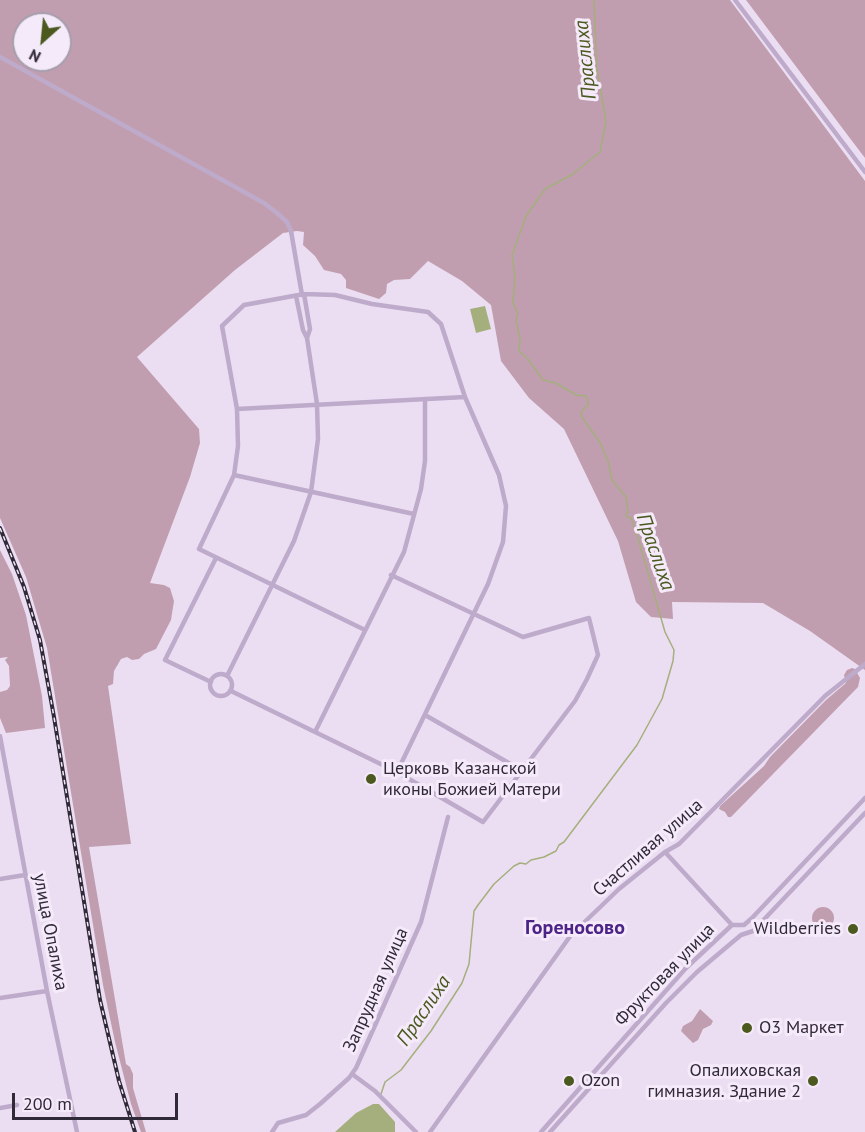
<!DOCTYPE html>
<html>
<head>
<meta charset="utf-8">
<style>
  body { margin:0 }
  #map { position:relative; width:865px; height:1132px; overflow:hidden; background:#ecdef2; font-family:"PT Sans",sans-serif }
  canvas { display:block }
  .north { position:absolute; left:12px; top:12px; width:60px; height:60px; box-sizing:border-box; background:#f5eafa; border:2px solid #a69dac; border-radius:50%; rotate:207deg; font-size:16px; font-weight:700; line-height:24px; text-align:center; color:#302938 }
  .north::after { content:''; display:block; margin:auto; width:21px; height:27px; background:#4b591f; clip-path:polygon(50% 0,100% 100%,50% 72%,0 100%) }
  .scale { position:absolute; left:12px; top:1093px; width:166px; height:27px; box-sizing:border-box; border:3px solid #302938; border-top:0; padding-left:8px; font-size:18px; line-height:21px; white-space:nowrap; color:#302938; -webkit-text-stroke:4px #f5eafa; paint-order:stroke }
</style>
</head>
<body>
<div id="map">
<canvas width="865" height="1132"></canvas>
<div class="north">N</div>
<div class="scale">200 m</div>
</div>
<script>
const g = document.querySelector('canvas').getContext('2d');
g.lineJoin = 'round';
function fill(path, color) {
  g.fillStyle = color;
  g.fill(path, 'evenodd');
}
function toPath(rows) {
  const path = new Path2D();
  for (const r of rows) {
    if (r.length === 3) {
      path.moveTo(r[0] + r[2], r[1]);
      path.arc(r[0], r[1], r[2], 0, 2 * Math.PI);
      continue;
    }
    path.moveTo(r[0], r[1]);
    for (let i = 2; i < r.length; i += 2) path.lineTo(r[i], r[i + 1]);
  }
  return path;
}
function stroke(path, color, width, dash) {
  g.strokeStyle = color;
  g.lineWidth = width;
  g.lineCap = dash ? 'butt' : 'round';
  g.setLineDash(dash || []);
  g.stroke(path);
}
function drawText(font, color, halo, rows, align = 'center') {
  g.font = font + ' "PT Sans",sans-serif';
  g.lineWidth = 6;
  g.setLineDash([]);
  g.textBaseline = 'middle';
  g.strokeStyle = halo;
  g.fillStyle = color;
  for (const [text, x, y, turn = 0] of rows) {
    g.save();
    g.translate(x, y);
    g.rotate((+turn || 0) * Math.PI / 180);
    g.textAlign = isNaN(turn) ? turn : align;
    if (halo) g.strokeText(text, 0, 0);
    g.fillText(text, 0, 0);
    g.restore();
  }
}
const green = toPath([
  [0,0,730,0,865,181,865,670,810,631,763,603,672,602,673,619,651,617,636,602,618,541,564,429,529,398,501,361,491,305,462,281,428,261,410,279,394,280,387,284,386,293,379,299,346,288,346,280,341,274,324,270,315,256,303,245,304,232,297,231,283,233,235,270,137,357,199,429,200,443,190,477,150,583,164,585,170,588,174,601,171,620,156,649,144,654,139,659,132,660,127,657,121,659,114,671,113,684,108,686,131,844,89,847,126,1064,130,1067,133,1074,133,1088,146,1132,141,1132,131,1104,115,1042,103,985,47,648,26,577,0,518],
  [24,24,60,24,60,60,24,60],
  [746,0,865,0,865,158,849,137],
  [0,550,12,574,26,615,42,696,45,728,6,733,0,718,0,692,7,690,10,686,9,666,5,660,8,657,0,658],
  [852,668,855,669,860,678,858,687,731,817,728,817,725,812,719,809,720,806,764,766,770,757,826,700,846,683,844,675,847,670],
  [823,918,11],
  [700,1009,713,1021,711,1025,703,1029,698,1040,693,1043,681,1031,683,1026,692,1021]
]);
const water = toPath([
  [485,306,491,329,476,333,470,309],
  [373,1104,379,1104,395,1122,395,1132,335,1132,356,1113]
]);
const stream = toPath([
  [381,1094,385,1082,401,1070,431,1031,462,983,469,964,474,911,478,905,494,884,514,866,520,863,526,864,531,860,544,857,556,851,559,845,564,842,637,745,662,699,673,661,674,650,665,632,638,538,631,518,627,517,626,514,628,512,626,497,612,480,608,461,601,444,582,417,581,412,588,405,588,400,586,396,576,395,556,383,543,380,528,359,519,351,520,338,516,321,518,314,513,303,515,278,512,255,526,216,545,189,573,174,600,152,606,121,597,69,594,0]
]);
const minor = toPath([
  [735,0,865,172],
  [0,57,264,203,277,213,287,222,291,231,302,295],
  [304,294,310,329,307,338],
  [237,409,465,397],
  [234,475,414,514],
  [365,630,199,549,234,475,238,446,237,409,222,326,244,305,304,294,335,295,372,304,428,312,441,324,465,397,499,475,506,506,503,542,488,584,397,772],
  [221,685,11],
  [227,676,294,541,311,492,318,439,317,404,307,338,303,330,296,296],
  [211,682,165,660,216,558],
  [231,691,397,772,483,822,575,701,587,679,598,655,589,618,523,637,391,575],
  [425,715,521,770],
  [315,732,404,552,421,489,425,461,425,399],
  [0,736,47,991,77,1132],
  [665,852,732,925],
  [0,879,25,875],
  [0,998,47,991],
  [352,1074,375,1091,416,1132],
  [0,1108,17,1105],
  [272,1132,278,1123,306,1115,320,1104,349,1078,356,1068,421,922,448,817],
  [430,1132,571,935,619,889,665,852,679,844,825,696,865,664],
  [541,1132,686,968,732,925,744,925,752,918,865,798],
  [550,1132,666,1003,697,972,735,940,741,935,753,931,865,813]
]);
const rail = toPath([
  [0,528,24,587,40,640,54,717,100,1000,119,1081,135,1132]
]);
const markers = [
  [371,779,6,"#4b591f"],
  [853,929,6,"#4b591f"],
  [747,1028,6,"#4b591f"],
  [569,1081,6,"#4b591f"],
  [813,1081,6,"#4b591f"]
];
const poiNames = [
  ["Церковь Казанской",383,769],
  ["иконы Божией Матери",383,790],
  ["Wildberries",841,929,"right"],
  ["О3 Маркет",759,1028],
  ["Опалиховская",801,1071,"right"],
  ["гимназия. Здание 2",801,1092,"right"],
  ["Ozon",581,1081]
];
const streetNames = [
  ["Счастливая улица",648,848,-41],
  ["улица Опалиха",50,932,79],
  ["Фруктовая улица",665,975,-46],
  ["Запрудная улица",376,990,-66]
];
const waterNames = [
  ["Праслиха",586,60,-96],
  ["Праслиха",655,552,71],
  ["Праслиха",424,1011,-56]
];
const neighbourhoodNames = [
  ["Гореносово",575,928]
];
fill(green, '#c19eaf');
fill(water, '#a4af7d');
stroke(stream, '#a4af7d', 1.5);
stroke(minor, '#beaaca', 4.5);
stroke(rail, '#302938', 4);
stroke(rail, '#f5eafa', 1.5, [4.5]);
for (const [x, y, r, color] of markers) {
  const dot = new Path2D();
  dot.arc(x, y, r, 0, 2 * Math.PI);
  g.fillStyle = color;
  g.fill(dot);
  stroke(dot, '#f5eafa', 2);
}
drawText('18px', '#302938', '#f5eafa', poiNames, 'left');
drawText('18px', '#302938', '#f5eafa', streetNames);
drawText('italic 20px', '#4b591f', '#f5eafa', waterNames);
drawText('bold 20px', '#4c2386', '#f5eafa', neighbourhoodNames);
</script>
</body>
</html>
